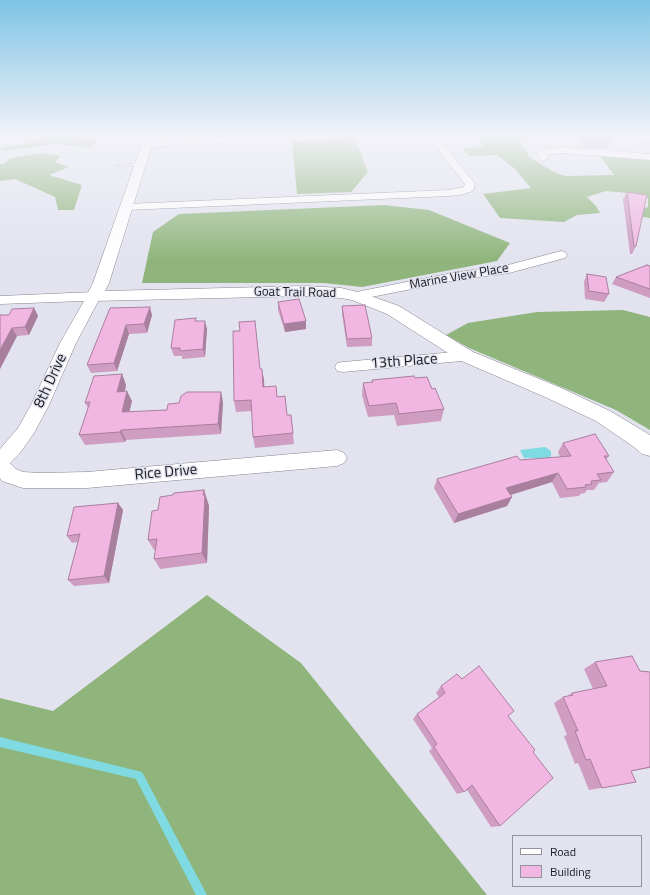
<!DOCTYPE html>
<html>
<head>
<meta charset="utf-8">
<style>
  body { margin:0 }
  #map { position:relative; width:650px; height:895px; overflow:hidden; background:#e2e3ef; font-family:"Titillium Web",sans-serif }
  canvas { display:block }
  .legend { position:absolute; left:512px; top:835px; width:130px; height:52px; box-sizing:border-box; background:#e2e3ef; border:1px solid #92939c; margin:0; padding:5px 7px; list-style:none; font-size:12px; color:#1a1b1f }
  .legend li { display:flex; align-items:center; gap:8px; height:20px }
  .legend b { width:20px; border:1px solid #92939c }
</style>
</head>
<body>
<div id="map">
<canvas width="650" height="895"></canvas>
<ul class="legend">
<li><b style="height:5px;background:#fff"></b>Road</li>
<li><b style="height:11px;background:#f1b6e2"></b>Building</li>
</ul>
</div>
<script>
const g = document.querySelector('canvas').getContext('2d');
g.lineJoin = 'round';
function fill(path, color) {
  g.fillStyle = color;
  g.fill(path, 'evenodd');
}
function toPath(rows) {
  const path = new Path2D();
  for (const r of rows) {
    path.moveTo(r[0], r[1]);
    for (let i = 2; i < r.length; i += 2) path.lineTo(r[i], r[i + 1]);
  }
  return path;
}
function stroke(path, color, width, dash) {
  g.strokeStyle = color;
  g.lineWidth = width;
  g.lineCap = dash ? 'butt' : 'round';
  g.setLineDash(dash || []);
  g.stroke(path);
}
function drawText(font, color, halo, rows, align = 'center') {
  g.font = font + ' "Titillium Web",sans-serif';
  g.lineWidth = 3;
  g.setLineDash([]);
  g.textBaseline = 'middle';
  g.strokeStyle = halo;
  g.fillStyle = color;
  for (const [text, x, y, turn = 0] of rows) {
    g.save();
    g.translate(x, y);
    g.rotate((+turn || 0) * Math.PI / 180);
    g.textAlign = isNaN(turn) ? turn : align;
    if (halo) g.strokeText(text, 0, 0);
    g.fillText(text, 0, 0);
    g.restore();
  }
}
const forest = toPath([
  [48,135,76,135,75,138,99,139,89,148,55,144,5,151,0,149,0,148,29,143],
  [477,135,575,135,541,136,518,140,526,150,529,157,556,173,566,176,614,175,600,156,650,160,650,218,627,214,648,207,648,198,628,193,606,191,587,197,596,206,600,213,577,215,564,222,500,218,483,194,531,188,514,168,497,155,469,156,462,148,484,147],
  [354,137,368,172,351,192,297,194,292,142],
  [42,153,61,156,55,162,69,167,49,175,82,185,74,210,58,210,55,197,15,179,0,181,0,164,3,164,11,158],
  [384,205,429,210,510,243,497,261,362,287,324,283,142,283,153,232,179,214],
  [623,310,650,317,650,430,616,410,469,348,446,335,468,323,537,312],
  [207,595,301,663,487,895,0,895,0,698,53,711]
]);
const water = toPath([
  [545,447,551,451,551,458,524,458,520,450]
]);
const stream = toPath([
  [0,737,142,772,207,895,196,895,136,779,0,747,0,737]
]);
const service = toPath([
  [77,135,81,135,78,138,76,137,77,135],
  [627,135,632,135,636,138,650,141,650,143,634,140,627,135],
  [140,163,142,165,119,166,117,165,140,163]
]);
const minor = toPath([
  [271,135,275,138,274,140,147,147,143,144,147,141,271,135],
  [427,135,436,135,475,184,473,191,460,195,448,196,127,210,122,207,127,204,448,190,464,187,465,184,427,135],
  [562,147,650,154,650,160,562,153,547,155,549,158,544,161,541,160,537,153,541,150,562,147],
  [561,251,565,252,567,255,565,258,509,273,452,281,356,300,351,299,349,296,351,293,356,292,452,273,508,265,561,251],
  [94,292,99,293,101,296,76,343,49,405,34,433,20,453,10,463,16,469,23,472,40,473,87,472,337,450,344,453,347,458,344,463,337,466,87,488,23,488,2,481,0,478,0,449,18,428,31,405,60,343,84,301,0,304,0,296,94,292],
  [466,351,472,352,474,356,472,360,343,372,337,371,335,367,337,363,343,362,466,351]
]);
const tertiary = toPath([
  [145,135,155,135,109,283,105,291,305,286,341,288,362,293,399,306,473,352,559,387,610,411,650,435,650,456,642,454,634,447,596,421,545,397,459,360,387,314,352,300,341,298,305,296,94,301,88,299,86,296,93,283,145,135]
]);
const wall = toPath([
  [579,135,607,135,610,141,607,147,606,147,606,149,583,147],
  [627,192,636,246,632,254,630,254,623,199],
  [650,266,650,298,612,284,616,277],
  [587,274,609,294,604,302,585,299,584,282],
  [278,302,306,329,285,332,278,310],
  [342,306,372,338,372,346,347,347,342,314],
  [34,308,38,316,29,335,17,336,0,369,9,315],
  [110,308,152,315,147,333,129,334,117,371,91,373,87,365],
  [196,318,196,321,207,329,205,357,182,359,182,356,174,356,171,348],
  [261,369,264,380,264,387,277,397,287,415,293,433,294,444,255,448,253,437,252,411,236,412,234,401],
  [122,374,126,385,125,391,132,401,129,412,167,410,223,402,221,434,126,440,125,442,85,445,79,435,88,408,85,403],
  [415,378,432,389,444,409,441,421,397,426,394,415,368,417,362,395,363,383,372,382,372,380],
  [563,443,609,456,606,460,614,472,607,482,599,483,594,490,587,490,585,493,580,494,579,496,560,498,552,482,510,495,512,497,507,506,454,523,434,488,437,479,520,460,560,457,558,452],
  [204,490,209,506,207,563,160,569,154,559,156,550,154,550,148,540,158,510,173,495],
  [118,503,123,510,109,583,74,586,68,580,78,542,72,543,67,536],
  [595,662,640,671,650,672,650,768,631,771,636,782,589,790,578,763,575,764,564,736,567,735,554,703,563,697,567,696,572,693,593,689,584,669],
  [441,686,508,716,533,752,500,826,491,827,467,790,464,792,457,794,429,751,432,748,413,719,417,714,439,697,436,693]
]);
const shadedWall = toPath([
  [150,307,152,315,147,333,144,324],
  [34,308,38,316,29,335,25,327],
  [205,321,207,329,205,357,203,349],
  [306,321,306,329,285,332,284,324],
  [126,325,129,334,117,371,114,363],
  [12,328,17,336,0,369,0,350],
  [262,369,264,380,265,398,263,387],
  [122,374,126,385,122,402,117,392],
  [127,391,132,401,127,422,122,412],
  [221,392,223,402,221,434,218,424],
  [121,430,126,440,125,442,120,432],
  [558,473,552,482,501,498,506,488],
  [204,490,209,506,207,563,202,553],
  [512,497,507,506,454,523,458,514],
  [118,503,123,510,109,583,104,576]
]);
const building = toPath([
  [583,135,607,135,610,141,608,141,608,142,585,140,583,135],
  [627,192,647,195,636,246,634,246,627,192],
  [647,265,650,266,650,289,616,277,647,265],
  [587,274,606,277,609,294,589,291,587,274],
  [299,299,306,321,284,324,278,302,299,299],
  [365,305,372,338,347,339,342,306,365,305],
  [150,307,144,324,126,325,114,363,87,365,110,308,150,307],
  [34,308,25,327,12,328,0,350,0,315,9,315,12,309,34,308],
  [196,318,195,321,205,321,203,349,180,351,180,348,171,348,175,320,196,318],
  [255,321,260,369,262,369,263,387,276,386,277,397,285,396,287,415,291,415,293,433,253,437,251,400,234,401,233,331,240,331,239,322,255,321],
  [122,374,117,392,127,391,122,412,167,410,168,404,179,403,181,396,187,392,221,392,218,424,121,430,120,432,79,435,90,402,85,403,94,376,122,374],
  [414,376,415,378,427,377,432,389,435,388,444,409,399,414,396,403,369,406,363,383,373,382,372,380,414,376],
  [595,434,609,456,604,456,614,472,597,474,601,480,591,481,592,484,585,485,586,487,567,489,558,473,506,488,512,497,458,514,437,479,517,456,520,460,571,456,563,443,595,434],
  [204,490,203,495,205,495,202,553,154,559,157,539,148,540,152,511,158,510,160,497,173,495,174,493,204,490],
  [118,503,104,576,68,580,80,534,67,536,74,507,118,503],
  [632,656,640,671,650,672,650,767,631,771,636,782,602,788,590,759,586,760,575,731,578,731,563,697,573,695,572,693,607,686,595,662,632,656],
  [479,666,514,711,508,716,535,750,533,752,553,778,500,826,472,785,464,792,434,747,437,744,417,714,445,693,441,686,457,674,462,679,479,666]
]);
const farStreetnames = [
  ["Marine View Place",459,277,-10],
  ["Goat Trail Road",295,293,1]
];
const streetNames = [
  ["13th Place",404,362,-4],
  ["8th Drive",51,381,-65],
  ["Rice Drive",166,473,-5]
];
fill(forest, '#8fb57c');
fill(water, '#7fdbe1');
fill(stream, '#7fdbe1');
stroke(service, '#848590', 1);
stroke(minor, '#848590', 1);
stroke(tertiary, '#848590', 1);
fill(service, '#fff');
fill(minor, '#fff');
fill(tertiary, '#fff');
fill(wall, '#cf9dc2');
fill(shadedWall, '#a97f9e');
fill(building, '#f1b6e2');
stroke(building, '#a97f9e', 1);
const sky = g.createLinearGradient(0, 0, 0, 260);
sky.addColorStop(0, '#7ec4e5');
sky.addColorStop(0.52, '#f2f2f8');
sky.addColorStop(1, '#f2f2f800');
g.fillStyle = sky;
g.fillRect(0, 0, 650, 260);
drawText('13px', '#1a1b1f', '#e2e3ef', farStreetnames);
drawText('15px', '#1a1b1f', '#e2e3ef', streetNames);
</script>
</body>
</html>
